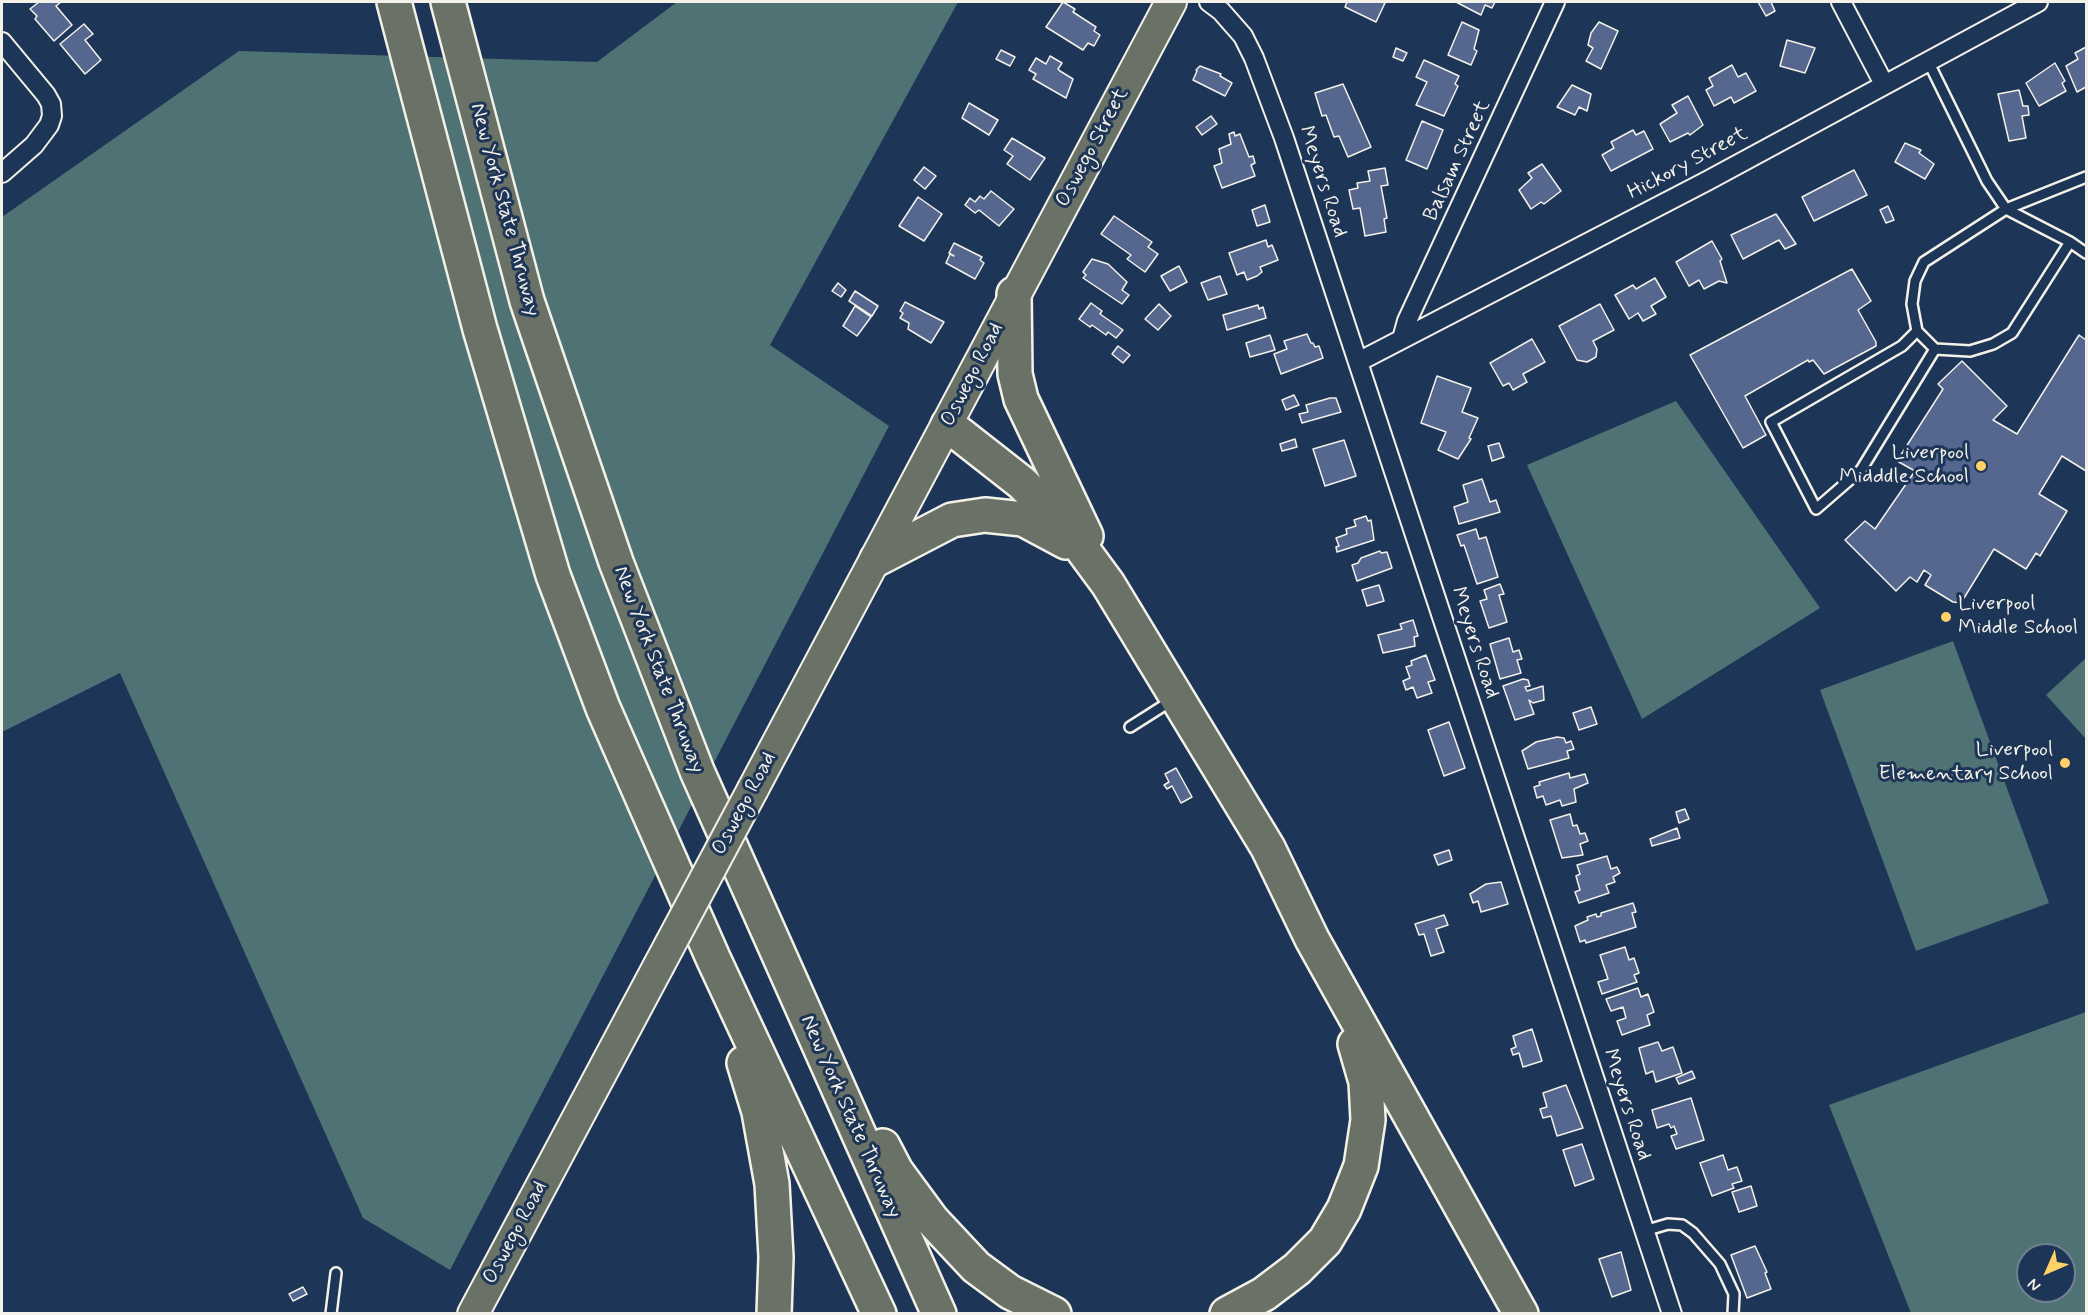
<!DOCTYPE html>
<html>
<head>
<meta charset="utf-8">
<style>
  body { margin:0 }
  #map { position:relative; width:2088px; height:1315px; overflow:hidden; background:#1d3557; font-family:Mynerve,sans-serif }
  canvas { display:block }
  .frame { position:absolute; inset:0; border:3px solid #f4f1e8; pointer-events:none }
  .north { position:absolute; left:2016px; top:1243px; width:60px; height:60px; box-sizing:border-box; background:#1d3557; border:2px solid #738091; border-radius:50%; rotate:225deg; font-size:16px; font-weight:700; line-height:24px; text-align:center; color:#f4f1e8 }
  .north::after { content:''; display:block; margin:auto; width:21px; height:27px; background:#ffd166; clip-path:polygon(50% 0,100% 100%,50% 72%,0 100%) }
</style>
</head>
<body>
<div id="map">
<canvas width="2088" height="1315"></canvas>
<div class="frame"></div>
<div class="north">N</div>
</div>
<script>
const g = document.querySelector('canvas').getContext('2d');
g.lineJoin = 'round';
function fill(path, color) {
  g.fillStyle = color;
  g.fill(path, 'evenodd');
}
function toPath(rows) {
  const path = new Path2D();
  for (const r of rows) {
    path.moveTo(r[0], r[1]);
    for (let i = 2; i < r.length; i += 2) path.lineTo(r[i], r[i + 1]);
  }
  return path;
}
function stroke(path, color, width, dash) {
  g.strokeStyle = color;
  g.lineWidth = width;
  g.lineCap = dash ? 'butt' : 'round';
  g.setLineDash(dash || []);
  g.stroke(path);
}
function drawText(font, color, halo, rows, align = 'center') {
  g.font = font + ' Mynerve,sans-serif';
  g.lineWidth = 6;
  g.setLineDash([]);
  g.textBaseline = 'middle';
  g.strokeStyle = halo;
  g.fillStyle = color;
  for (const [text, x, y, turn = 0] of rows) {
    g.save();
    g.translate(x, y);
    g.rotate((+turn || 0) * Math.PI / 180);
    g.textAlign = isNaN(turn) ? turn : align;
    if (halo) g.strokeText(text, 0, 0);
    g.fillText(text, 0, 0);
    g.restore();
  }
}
const green = toPath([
  [677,2,958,2,770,345,889,426,450,1270,363,1218,120,673,2,732,2,217,239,51,597,62],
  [1676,401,1820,608,1642,719,1527,465],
  [1953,641,2049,903,1916,951,1820,690],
  [2086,658,2086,739,2046,695],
  [2086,1012,2086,1313,1911,1313,1829,1105],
  [2028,1255,2064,1255,2064,1291,2028,1291]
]);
const building = toPath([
  [39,2,61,2,56,6,72,25,54,41,35,19,37,16,30,9,39,2],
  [1063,2,1075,9,1073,12,1096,27,1094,31,1100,35,1094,46,1088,43,1083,50,1046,27,1063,2],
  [1347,2,1382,2,1385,3,1376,22,1345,7,1347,2],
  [1456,2,1495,2,1492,8,1485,5,1481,15,1456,2],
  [1758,2,1771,2,1775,11,1766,16,1758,2],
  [1462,22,1479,30,1474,49,1477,51,1471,65,1448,55,1462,22],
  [1599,22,1618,31,1601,69,1586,61,1593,48,1588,45,1591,33,1599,22],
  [84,24,93,34,85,40,101,60,85,74,60,44,84,24],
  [1787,40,1815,48,1805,73,1780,66,1787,40],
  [2086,47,2086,87,2077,92,2066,66,2078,59,2075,53,2086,47],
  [1396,48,1407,53,1403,61,1393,57,1396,48],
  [1001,50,1015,57,1010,66,996,59,1001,50],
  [1050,56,1062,63,1058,69,1060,71,1073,79,1066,98,1033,79,1036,74,1029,70,1036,58,1046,64,1050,56],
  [1424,60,1459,76,1455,84,1458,86,1444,116,1416,105,1427,82,1416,77,1424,60],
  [2055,63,2065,81,2062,83,2066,91,2039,106,2026,83,2055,63],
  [1732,65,1738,77,1746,73,1756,91,1734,103,1731,97,1714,106,1706,90,1713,86,1709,78,1732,65],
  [1200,66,1221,74,1220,76,1232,83,1225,96,1193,80,1197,71,1196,70,1200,66],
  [1343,84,1371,147,1348,157,1339,136,1334,137,1326,115,1322,116,1315,93,1343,84],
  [1572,85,1591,94,1587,111,1579,107,1575,115,1557,107,1572,85],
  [2019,90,2023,106,2028,106,2029,115,2022,116,2026,138,2009,141,1998,94,2019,90],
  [1688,96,1703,125,1690,135,1688,133,1670,142,1660,124,1677,113,1672,105,1688,96],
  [969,103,998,120,989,135,962,118,969,103],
  [1211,116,1217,124,1202,135,1196,127,1211,116],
  [1422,121,1443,130,1427,169,1406,160,1422,121],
  [1633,130,1636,135,1644,131,1653,149,1611,171,1602,155,1614,148,1611,142,1633,130],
  [1234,132,1235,136,1240,134,1249,157,1253,156,1255,163,1251,165,1255,176,1222,188,1214,166,1222,163,1219,149,1231,144,1229,134,1234,132],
  [1012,138,1045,158,1030,180,1007,164,1013,156,1004,150,1012,138],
  [1905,143,1921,150,1919,153,1934,164,1925,179,1895,162,1905,143],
  [1542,164,1561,191,1544,204,1541,202,1531,209,1519,190,1532,178,1528,173,1542,164],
  [924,167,936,176,925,189,914,180,924,167],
  [1385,168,1388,185,1381,186,1387,218,1384,219,1386,232,1365,236,1360,208,1353,209,1349,190,1358,188,1357,183,1370,181,1368,171,1385,168],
  [1854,170,1867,195,1814,221,1802,197,1854,170],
  [991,191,1014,209,999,226,979,210,975,213,965,205,970,198,975,202,980,196,984,199,991,191],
  [918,197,942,214,924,241,899,226,918,197],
  [1265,205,1270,222,1257,226,1252,210,1265,205],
  [1888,206,1894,220,1886,223,1880,210,1888,206],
  [1776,214,1796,244,1785,249,1779,240,1743,259,1731,235,1776,214],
  [1114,216,1152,242,1148,247,1158,254,1145,272,1127,259,1131,255,1101,234,1114,216],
  [1266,240,1268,247,1272,245,1278,260,1260,267,1262,272,1257,276,1247,280,1244,272,1237,275,1229,253,1266,240],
  [1712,241,1722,259,1720,261,1727,283,1719,281,1704,289,1699,280,1689,286,1676,262,1712,241],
  [954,243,982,257,980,260,984,263,975,279,946,263,950,254,954,256,949,253,954,243],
  [1092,259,1108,264,1127,282,1122,290,1129,295,1122,304,1083,278,1086,275,1083,272,1092,259],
  [1179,266,1187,282,1170,291,1161,276,1179,266],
  [1852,269,1871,301,1858,310,1876,342,1876,346,1824,374,1813,360,1809,362,1808,360,1745,396,1766,435,1743,448,1690,355,1852,269],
  [1220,276,1227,294,1208,300,1201,283,1220,276],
  [1655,278,1666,297,1651,306,1656,314,1643,321,1638,313,1629,319,1615,295,1633,285,1636,289,1655,278],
  [838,283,846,290,841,297,832,291,838,283],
  [855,291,878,306,872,316,849,301,855,291],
  [905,302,944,322,931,343,908,329,909,323,900,318,903,313,900,311,905,302],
  [1091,303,1102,311,1100,314,1123,330,1116,338,1108,332,1106,335,1092,325,1090,327,1079,319,1091,303],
  [1159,304,1171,316,1158,330,1145,319,1159,304],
  [1600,304,1614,330,1593,341,1597,349,1596,357,1587,362,1577,360,1559,326,1600,304],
  [1258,305,1259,309,1263,307,1266,318,1227,330,1223,315,1258,305],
  [855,306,871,317,857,336,843,326,855,306],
  [1307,334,1311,343,1313,343,1315,347,1319,346,1323,358,1281,374,1274,354,1287,349,1284,341,1307,334],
  [1270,335,1275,350,1250,357,1246,343,1270,335],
  [2079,335,2086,340,2086,471,2062,456,2039,494,2067,511,2040,556,2036,553,2026,569,1994,549,1961,603,1953,602,1925,585,1931,575,1924,570,1917,582,1910,577,1896,591,1845,540,1865,521,1875,529,1915,471,1897,461,1943,389,1938,384,1962,361,2007,406,1993,420,2017,434,2079,335],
  [1532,339,1545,362,1523,374,1527,382,1513,390,1509,383,1503,386,1490,363,1532,339],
  [1118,346,1130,355,1123,363,1112,354,1118,346],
  [1437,376,1471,388,1462,412,1478,418,1469,438,1471,439,1458,459,1438,450,1446,432,1421,423,1437,376],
  [1294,395,1299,405,1286,410,1282,400,1294,395],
  [1330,398,1336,398,1341,412,1302,423,1299,414,1308,412,1306,405,1330,398],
  [1295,439,1297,447,1282,451,1280,444,1295,439],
  [1344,440,1356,476,1325,486,1313,449,1344,440],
  [1499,443,1504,457,1492,461,1488,446,1499,443],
  [1482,479,1490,502,1496,500,1500,512,1459,524,1454,507,1468,502,1463,485,1482,479],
  [1366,516,1368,521,1371,520,1374,540,1337,552,1336,547,1339,546,1336,538,1347,534,1346,529,1356,526,1354,520,1366,516],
  [1476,529,1479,539,1486,537,1498,577,1477,584,1464,545,1461,546,1457,535,1476,529],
  [1380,551,1381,553,1387,552,1392,568,1357,581,1352,565,1358,563,1361,558,1380,551],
  [1500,584,1504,594,1499,595,1507,622,1489,628,1480,601,1487,599,1484,590,1500,584],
  [1379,585,1384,601,1367,606,1362,590,1379,585],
  [1413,620,1418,636,1414,637,1415,646,1383,653,1378,635,1402,629,1400,624,1413,620],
  [1509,638,1513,652,1519,650,1522,659,1517,660,1521,673,1500,679,1490,644,1509,638],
  [1426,655,1435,680,1428,682,1432,693,1417,698,1413,687,1406,690,1403,681,1410,678,1406,667,1412,665,1411,661,1426,655],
  [1523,679,1528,680,1530,686,1525,687,1527,691,1543,686,1544,700,1533,703,1529,700,1534,714,1515,720,1503,686,1523,679],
  [1591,707,1597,724,1579,730,1573,713,1591,707],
  [1449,722,1465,768,1444,776,1428,730,1449,722],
  [1557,737,1564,738,1566,743,1571,741,1574,749,1567,751,1569,758,1528,769,1522,751,1536,742,1557,737],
  [1176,768,1192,797,1181,803,1172,786,1167,789,1164,785,1169,782,1165,774,1176,768],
  [1569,773,1570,778,1585,774,1588,783,1574,789,1576,802,1562,806,1560,800,1546,805,1543,796,1537,798,1534,787,1540,785,1539,782,1569,773],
  [1685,809,1689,819,1679,823,1676,812,1685,809],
  [1570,814,1573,826,1577,825,1580,834,1585,833,1588,841,1580,844,1583,855,1562,858,1550,820,1570,814],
  [1677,828,1680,838,1652,846,1650,839,1677,828],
  [1449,850,1452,860,1438,865,1434,855,1449,850],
  [1607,856,1611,869,1617,867,1620,873,1613,877,1615,882,1606,885,1609,893,1579,903,1575,892,1580,890,1576,876,1580,874,1577,865,1607,856],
  [1501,882,1508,904,1481,912,1478,901,1473,903,1470,894,1486,884,1501,882],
  [1633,903,1636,912,1632,913,1636,927,1586,943,1585,940,1580,942,1575,926,1588,920,1587,917,1596,914,1597,917,1601,916,1601,913,1633,903],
  [1444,915,1448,925,1436,929,1444,952,1431,956,1424,934,1419,935,1415,924,1444,915],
  [1625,947,1629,960,1634,958,1639,973,1634,975,1637,982,1602,994,1598,982,1608,979,1600,955,1625,947],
  [1638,988,1641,997,1648,994,1654,1012,1647,1015,1650,1025,1622,1035,1617,1021,1626,1018,1623,1007,1611,1011,1606,999,1638,988],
  [1532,1029,1542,1061,1523,1067,1519,1053,1513,1055,1511,1049,1516,1047,1513,1036,1532,1029],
  [1658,1042,1662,1051,1673,1047,1682,1073,1656,1082,1653,1071,1646,1074,1639,1048,1658,1042],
  [1692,1071,1695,1078,1679,1084,1676,1078,1692,1071],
  [1566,1085,1583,1128,1557,1136,1551,1116,1543,1118,1540,1109,1547,1107,1543,1093,1566,1085],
  [1691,1098,1704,1140,1676,1149,1671,1136,1677,1134,1674,1126,1671,1128,1669,1124,1657,1128,1652,1110,1691,1098],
  [1582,1144,1594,1179,1575,1186,1563,1150,1582,1144],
  [1723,1155,1728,1170,1737,1167,1742,1181,1732,1184,1734,1188,1712,1196,1700,1163,1723,1155],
  [1751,1186,1757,1206,1739,1212,1732,1192,1751,1186],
  [1755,1246,1767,1272,1765,1273,1771,1289,1747,1298,1731,1255,1755,1246],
  [1621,1252,1631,1290,1612,1297,1599,1259,1621,1252],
  [303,1287,307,1294,293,1301,289,1294,303,1287]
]);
const service = toPath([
  [1928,61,1987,181,2006,209,1924,262,1915,281,1912,304,1917,331,1935,349,1970,351,1993,344,2012,333,2070,242,2006,209],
  [2006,209,2086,177],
  [2070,242,2086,253],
  [1917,331,1902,346,1771,422,1816,509,1861,470,1935,349],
  [1130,727,1171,701],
  [1644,1231,1668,1224,1682,1225,1693,1233,1720,1264,1734,1294,1733,1314],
  [331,1314,336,1273]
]);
const minor = toPath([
  [1209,2,1221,11,1243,36,1254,58,1284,138,1672,1314],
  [1841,2,1884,84],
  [2,42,46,95,51,104,52,116,49,125,34,145,2,173],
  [1402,339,1407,321,1555,2],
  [1358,362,1707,181,2038,2]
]);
const primary = toPath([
  [753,789,1171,2],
  [473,1314,658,967]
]);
const motorway = toPath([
  [394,2,480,329,553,575,603,708,713,958,879,1314],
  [448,2,527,301,616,562,697,771,939,1314],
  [1014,294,1015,374,1021,399,1086,536],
  [948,425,1022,483,1066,527,1108,584,1268,848,1312,939,1521,1314],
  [877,559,952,520,985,515,1023,519,1066,542],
  [744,1063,759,1112,772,1184,776,1257,774,1314],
  [883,1146,896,1171,932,1220,976,1267,1010,1292,1054,1314],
  [1227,1314,1264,1294,1297,1269,1325,1241,1344,1209,1361,1166,1368,1120,1366,1082,1355,1044]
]);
const primaryBridge = toPath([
  [658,967,753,789]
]);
const markers = [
  [1981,466,6,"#ffd166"],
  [1946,617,6,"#ffd166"],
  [2065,763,6,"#ffd166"]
];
const streetNames = [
  ["Oswego Street",1093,148,-62],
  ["Balsam Street",1458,161,-65],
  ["Hickory Street",1688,164,-28],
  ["Meyers Road",1322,182,72],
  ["New York State Thruway",504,210,75],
  ["Oswego Road",973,375,-63],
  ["Meyers Road",1474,643,72],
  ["New York State Thruway",658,670,69],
  ["Oswego Road",745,804,-62],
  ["Meyers Road",1626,1105,72],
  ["New York State Thruway",850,1117,66],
  ["Oswego Road",516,1233,-62]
];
const poiNames = [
  ["Liverpool",1969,454],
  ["Midddle School",1969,478],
  ["Liverpool",1958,605,"left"],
  ["Middle School",1958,629,"left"],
  ["Liverpool",2053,751],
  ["Elementary School",2053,775]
];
fill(green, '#4f7375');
fill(building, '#55678f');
stroke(building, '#f4f1e8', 1.5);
stroke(service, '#f4f1e8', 14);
stroke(minor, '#f4f1e8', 22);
stroke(primary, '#f4f1e8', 34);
stroke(motorway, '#f4f1e8', 38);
stroke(service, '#1d3557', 9);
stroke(minor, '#1d3557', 18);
stroke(primary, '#6a7166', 30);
stroke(motorway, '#6a7166', 33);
stroke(primaryBridge, '#f4f1e8', 34, []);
stroke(primaryBridge, '#6a7166', 30);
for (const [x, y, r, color] of markers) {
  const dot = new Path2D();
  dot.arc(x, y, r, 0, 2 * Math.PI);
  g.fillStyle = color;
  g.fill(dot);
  stroke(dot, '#1d3557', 2);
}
drawText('21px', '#f4f1e8', '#1d3557', streetNames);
drawText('21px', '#f4f1e8', '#1d3557', poiNames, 'right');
</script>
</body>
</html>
